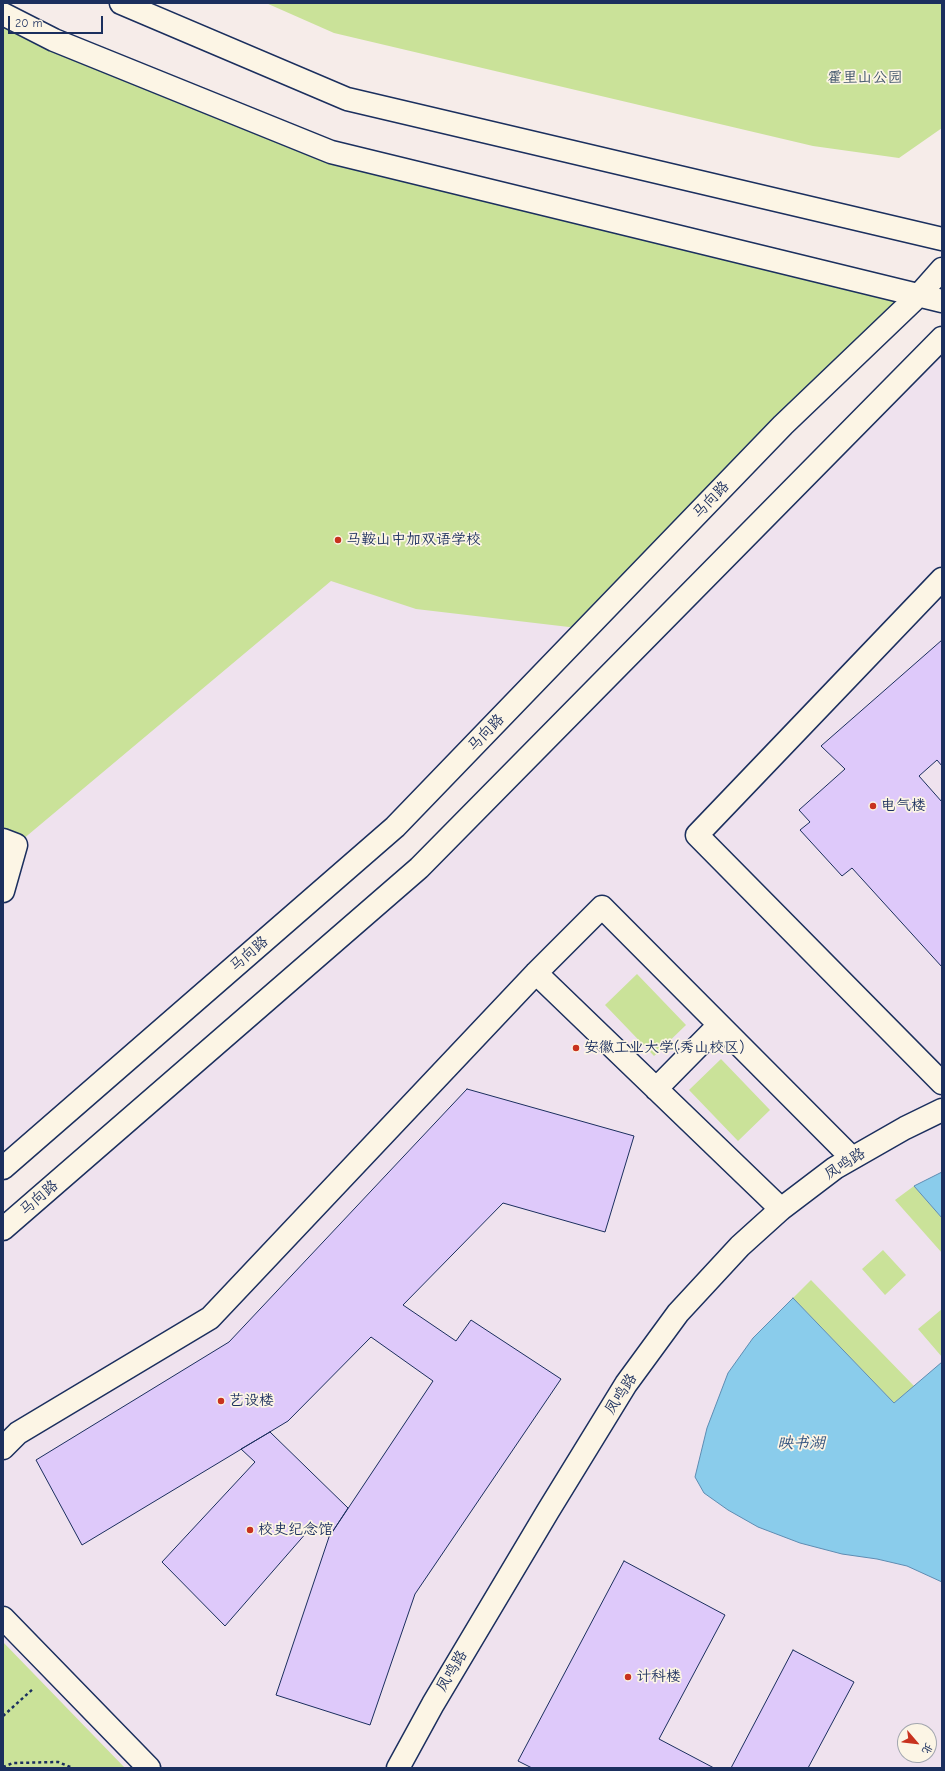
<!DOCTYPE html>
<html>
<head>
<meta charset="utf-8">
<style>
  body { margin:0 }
  #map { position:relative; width:945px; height:1771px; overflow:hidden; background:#f6ece9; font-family:"Comic Neue","LXGW WenKai TC",sans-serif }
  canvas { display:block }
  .frame { position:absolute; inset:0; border:4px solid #1b2f5e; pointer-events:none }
  .north { position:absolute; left:897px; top:1723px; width:40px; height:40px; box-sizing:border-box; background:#fcf5e5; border:1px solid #a2a6af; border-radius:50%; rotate:118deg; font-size:11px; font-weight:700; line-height:16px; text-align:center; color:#1b2f5e }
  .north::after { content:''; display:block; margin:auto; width:14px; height:18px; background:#c8321e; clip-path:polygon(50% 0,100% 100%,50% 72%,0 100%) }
  .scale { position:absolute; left:8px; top:16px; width:95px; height:18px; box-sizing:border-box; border:2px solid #1b2f5e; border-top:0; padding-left:5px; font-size:12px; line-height:14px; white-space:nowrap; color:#1b2f5e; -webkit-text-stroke:3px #fcf5e5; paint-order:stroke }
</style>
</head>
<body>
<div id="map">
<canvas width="945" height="1771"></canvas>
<div class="frame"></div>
<div class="north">北</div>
<div class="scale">20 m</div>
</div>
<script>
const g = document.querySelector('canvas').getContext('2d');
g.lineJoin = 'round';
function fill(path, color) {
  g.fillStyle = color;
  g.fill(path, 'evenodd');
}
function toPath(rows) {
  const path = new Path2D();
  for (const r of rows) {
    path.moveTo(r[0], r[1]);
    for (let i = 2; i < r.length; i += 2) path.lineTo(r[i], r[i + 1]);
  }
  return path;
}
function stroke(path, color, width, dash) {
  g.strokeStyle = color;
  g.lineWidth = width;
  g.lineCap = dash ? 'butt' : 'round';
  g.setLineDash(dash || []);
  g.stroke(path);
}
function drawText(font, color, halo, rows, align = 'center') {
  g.font = font + ' "Comic Neue","LXGW WenKai TC",sans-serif';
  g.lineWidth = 3.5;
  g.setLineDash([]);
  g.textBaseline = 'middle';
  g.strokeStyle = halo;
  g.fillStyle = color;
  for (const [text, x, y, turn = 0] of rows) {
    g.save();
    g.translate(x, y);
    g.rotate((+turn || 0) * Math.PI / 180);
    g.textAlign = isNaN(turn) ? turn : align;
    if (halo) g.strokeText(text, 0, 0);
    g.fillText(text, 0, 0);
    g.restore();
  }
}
const built = toPath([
  [3,14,331,152,919,295,395,827,3,1168],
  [942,338,942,1768,3,1768,3,1229,419,868],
  [905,1731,929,1731,929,1755,905,1755]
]);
const green = toPath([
  [266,3,942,3,942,128,899,158,813,146,334,33],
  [3,14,331,152,919,295,586,629,416,609,331,581,16,845,3,840],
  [637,974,686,1025,654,1056,605,1005],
  [721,1059,770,1110,738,1141,689,1090],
  [914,1186,942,1218,942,1253,895,1200],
  [883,1250,906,1275,885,1295,862,1269],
  [811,1280,914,1386,894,1403,793,1298],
  [942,1309,942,1357,918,1329],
  [3,1642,125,1768,3,1768]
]);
const water = toPath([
  [942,1172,942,1218,914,1186,942,1172],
  [793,1298,894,1403,942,1362,942,1582,907,1566,877,1559,842,1554,800,1543,758,1527,728,1510,704,1493,695,1477,707,1428,728,1373,753,1338,793,1298]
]);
const building = toPath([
  [942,640,942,766,937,760,919,776,942,802,942,967,852,868,842,876,800,830,810,822,799,810,845,769,821,746,942,640],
  [467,1089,634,1136,605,1232,503,1203,403,1305,456,1341,471,1320,561,1379,415,1594,370,1725,276,1695,329,1537,433,1381,371,1337,288,1421,82,1545,36,1460,229,1342,467,1089],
  [270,1432,348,1508,329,1537,314,1524,225,1626,162,1562,255,1462,241,1449,270,1432],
  [624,1561,725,1615,659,1739,714,1768,532,1768,518,1761,624,1561],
  [793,1650,854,1682,808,1768,731,1768,793,1650]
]);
const path = toPath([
  [3,1716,34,1688],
  [3,1767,13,1763,58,1762,73,1768]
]);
const minor = toPath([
  [942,579,697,835,942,1083],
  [3,840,16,845,3,891],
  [536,973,781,1209],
  [656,1089,719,1025],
  [3,1448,18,1433,210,1318,536,973,602,907,852,1158],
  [3,1618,149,1768],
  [398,1768,433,1704,548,1511,626,1384,678,1313,740,1246,781,1209,835,1168,905,1128,942,1110]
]);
const major = toPath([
  [121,3,347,99,942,239],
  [3,14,54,40,331,152,942,301],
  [3,1168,395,827,783,425,919,295,942,269],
  [3,1229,419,868,942,338]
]);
const markers = [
  [338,540,4,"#c8321e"],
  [873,806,4,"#c8321e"],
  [576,1048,4,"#c8321e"],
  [221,1401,4,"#c8321e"],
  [250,1530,4,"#c8321e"],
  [628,1677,4,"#c8321e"]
];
const parkNames = [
  ["霍里山公园",865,78]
];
const streetNames = [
  ["马向路",711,500,-46],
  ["马向路",486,733,-46],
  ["马向路",249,954,-41],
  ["凤鸣路",845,1164,-32],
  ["马向路",39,1198,-41],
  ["凤鸣路",621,1394,-57],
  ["凤鸣路",452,1671,-59]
];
const poiNames = [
  ["马鞍山中加双语学校",346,540],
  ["电气楼",881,806],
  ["安徽工业大学(秀山校区)",584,1048],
  ["艺设楼",229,1401],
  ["校史纪念馆",258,1530],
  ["计科楼",636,1677]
];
const waterNames = [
  ["映书湖",801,1443]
];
fill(built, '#efe2ee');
fill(green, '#cae299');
fill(water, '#8acceb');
stroke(water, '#5e8db3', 1);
fill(building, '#dec9fa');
stroke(building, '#1b2f5e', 1);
stroke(minor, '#1b2f5e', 25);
stroke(major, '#1b2f5e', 25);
stroke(path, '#1b2f5e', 2.5, [3, 3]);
stroke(minor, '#fcf5e5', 22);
stroke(major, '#fcf5e5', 22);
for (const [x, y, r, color] of markers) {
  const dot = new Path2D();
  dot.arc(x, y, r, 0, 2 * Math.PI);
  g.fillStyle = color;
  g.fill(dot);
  stroke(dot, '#fcf5e5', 1.5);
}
drawText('15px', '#3e536a', '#fcf5e5', parkNames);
drawText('15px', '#1b2f5e', '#fcf5e5', streetNames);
drawText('15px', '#1b2f5e', '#fcf5e5', poiNames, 'left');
drawText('italic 16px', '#375681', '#fcf5e5', waterNames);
</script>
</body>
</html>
